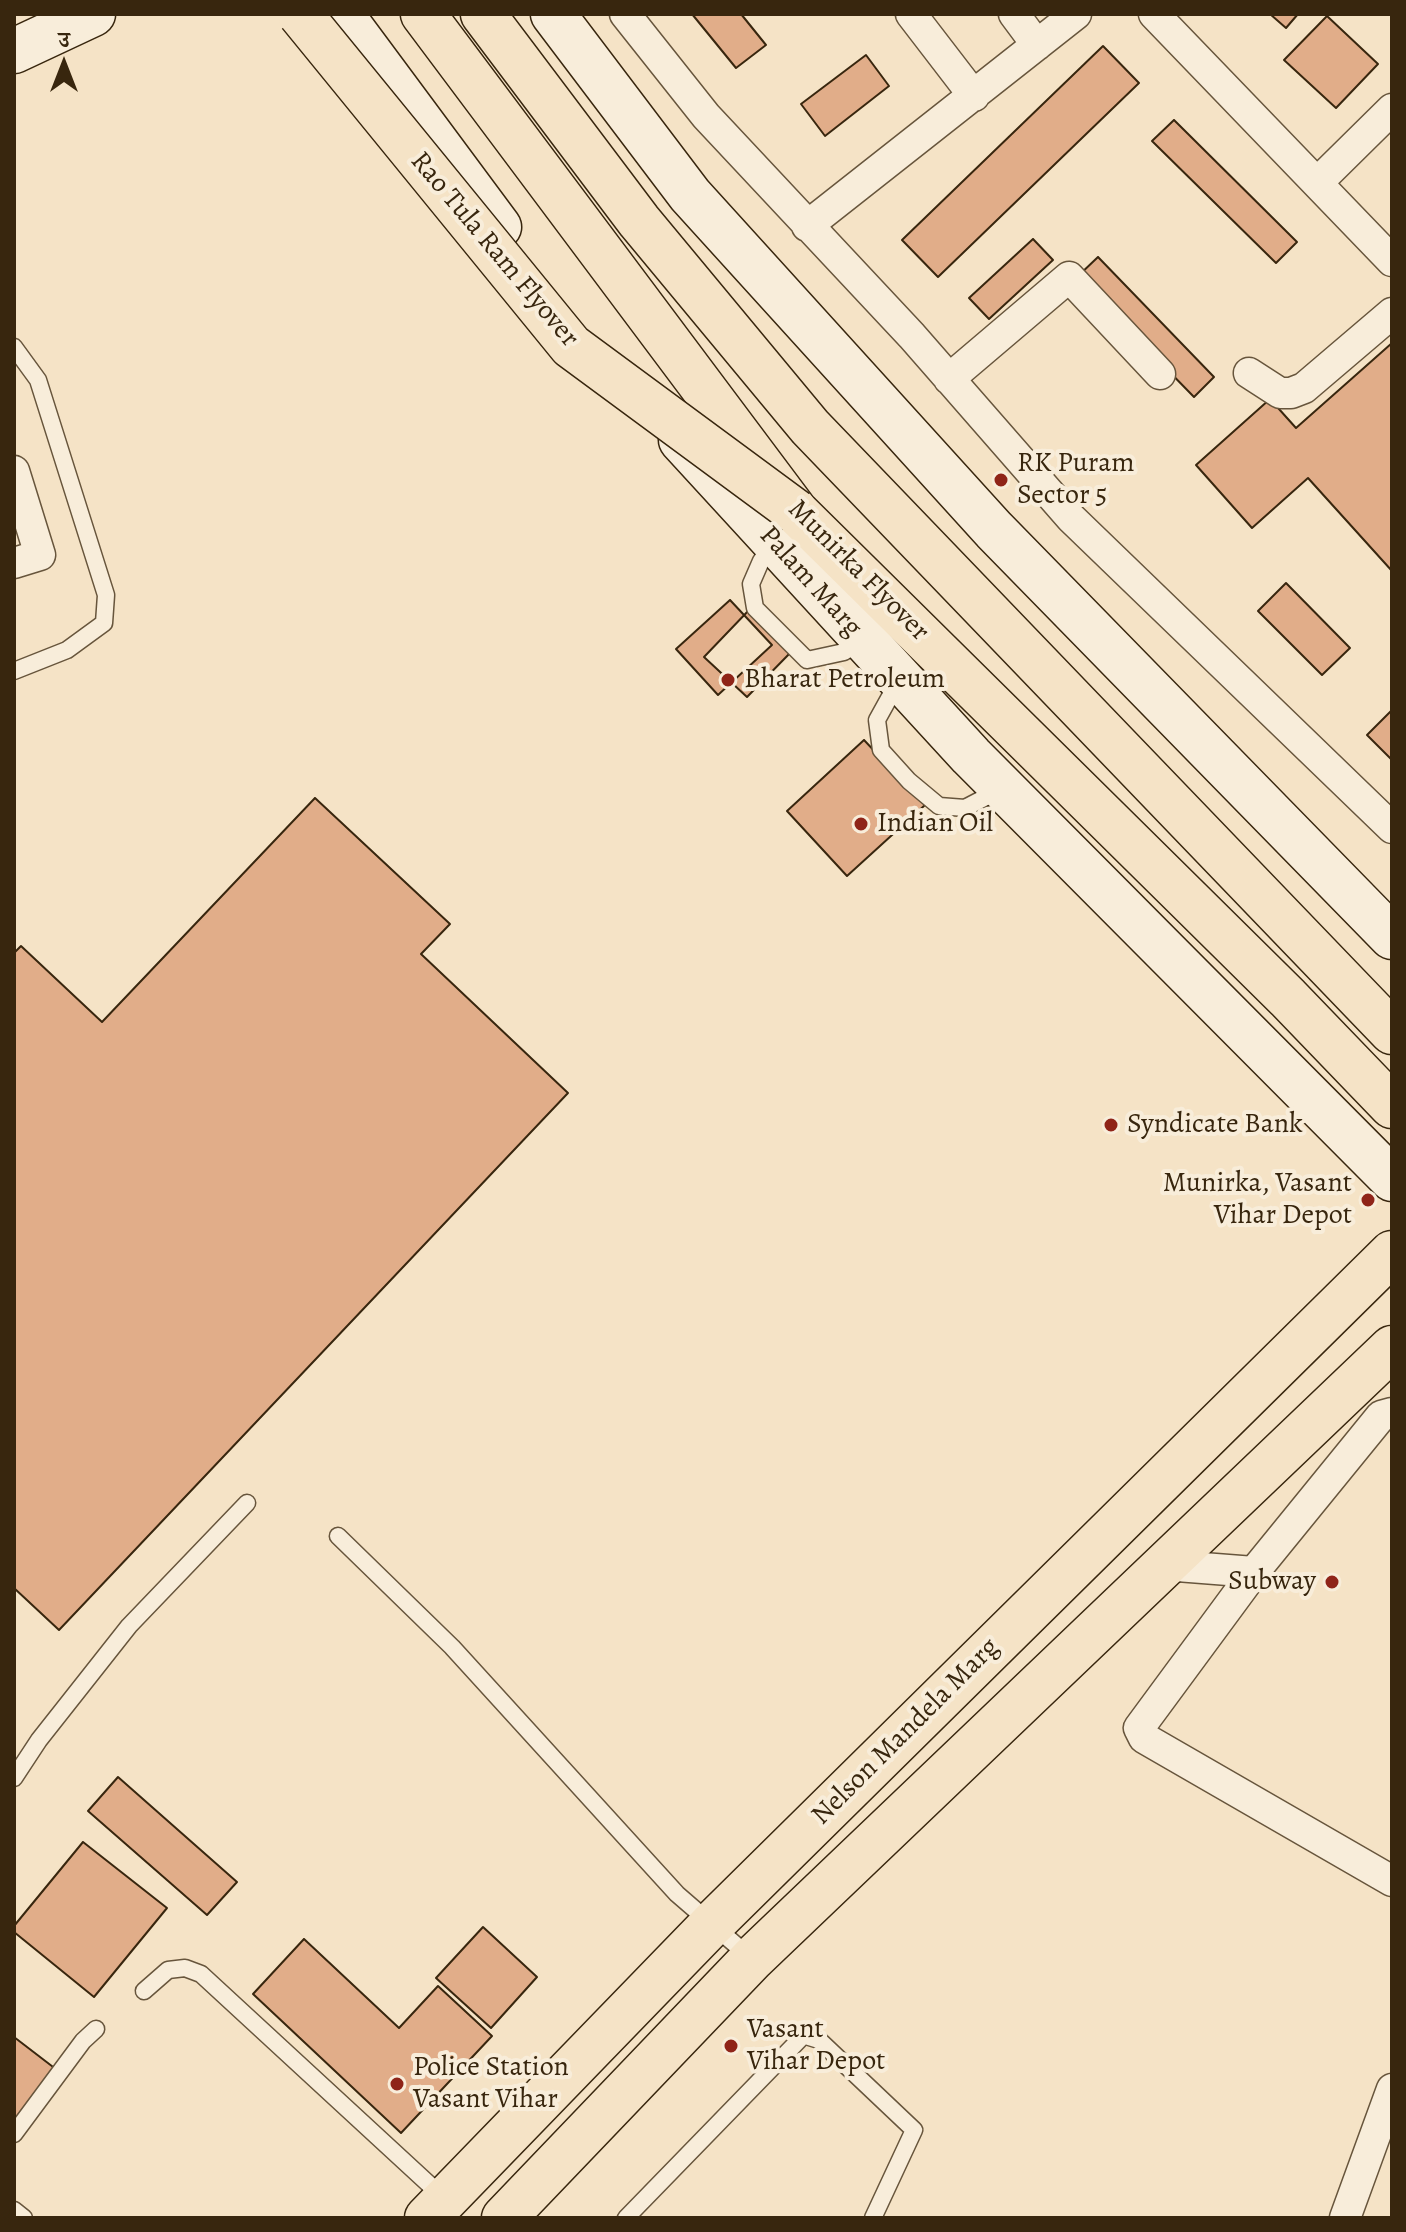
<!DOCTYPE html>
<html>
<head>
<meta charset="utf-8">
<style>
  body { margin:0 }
  #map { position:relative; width:1406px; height:2232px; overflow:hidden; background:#f5e3c6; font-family:Alegreya,"Noto Serif Devanagari",serif }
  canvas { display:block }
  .frame { position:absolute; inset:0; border:16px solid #38260e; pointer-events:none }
  .north { position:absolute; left:24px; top:24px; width:80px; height:80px; -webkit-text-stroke:6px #f8edda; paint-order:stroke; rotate:0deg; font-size:22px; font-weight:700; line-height:32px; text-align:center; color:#38260e }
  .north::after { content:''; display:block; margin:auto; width:28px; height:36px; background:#38260e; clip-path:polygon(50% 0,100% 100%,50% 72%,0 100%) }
</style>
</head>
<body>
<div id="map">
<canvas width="1406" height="2232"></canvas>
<div class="frame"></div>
<div class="north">उ</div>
</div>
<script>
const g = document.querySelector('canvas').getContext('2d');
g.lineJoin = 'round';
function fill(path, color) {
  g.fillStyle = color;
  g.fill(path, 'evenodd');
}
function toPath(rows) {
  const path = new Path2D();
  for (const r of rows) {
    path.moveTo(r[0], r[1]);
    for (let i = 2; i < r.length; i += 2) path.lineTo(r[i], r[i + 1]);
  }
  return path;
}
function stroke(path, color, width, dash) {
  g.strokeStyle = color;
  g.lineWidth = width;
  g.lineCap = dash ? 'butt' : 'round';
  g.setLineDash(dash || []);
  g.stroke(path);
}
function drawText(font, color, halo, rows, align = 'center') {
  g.font = font + ' Alegreya,serif';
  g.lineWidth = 8;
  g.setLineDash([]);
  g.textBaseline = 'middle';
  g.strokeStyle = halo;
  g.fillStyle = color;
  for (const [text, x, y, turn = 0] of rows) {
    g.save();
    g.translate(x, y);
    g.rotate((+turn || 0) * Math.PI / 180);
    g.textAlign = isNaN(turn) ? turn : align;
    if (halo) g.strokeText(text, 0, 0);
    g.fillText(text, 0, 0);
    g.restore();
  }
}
const building = toPath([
  [692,14,741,14,766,45,736,68,692,14],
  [1270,14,1298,14,1286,28,1270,14],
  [1327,16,1378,64,1336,108,1284,60,1327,16],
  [1103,46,1139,83,938,277,902,240,1103,46],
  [866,55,889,86,825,136,801,104,866,55],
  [1174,120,1297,242,1276,263,1152,141,1174,120],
  [1033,239,1053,260,989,319,969,298,1033,239],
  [1098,257,1214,377,1194,397,1077,277,1098,257],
  [1392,343,1392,571,1308,478,1252,528,1196,465,1270,399,1296,428,1392,343],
  [1286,583,1350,648,1322,675,1258,611,1286,583],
  [730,600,772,645,718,695,676,649,730,600],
  [750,609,792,651,747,697,704,657,750,609],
  [1392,710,1392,760,1367,735,1392,710],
  [864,740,925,805,847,876,787,811,864,740],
  [315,798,450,924,421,954,568,1093,59,1630,14,1588,14,953,21,946,102,1022,315,798],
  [118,1777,237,1882,207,1915,88,1811,118,1777],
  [83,1842,167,1908,94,1997,14,1932,14,1926,83,1842],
  [483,1927,537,1977,491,2028,436,1978,483,1927],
  [304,1939,399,2028,438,1986,492,2036,401,2133,253,1994,304,1939],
  [14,2037,57,2070,14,2125,14,2037]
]);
const service = toPath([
  [14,347,38,380,106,595,104,623,67,650,14,671],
  [774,542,761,561,751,584,755,608,807,660,844,652,862,641],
  [898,682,877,720,881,750,909,781,939,806,965,808,986,797,999,787],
  [338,1536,452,1647,677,1894,751,1958],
  [14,1778,39,1740,129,1626,247,1503],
  [144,1991,168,1970,185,1968,201,1974,445,2199],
  [14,2134,83,2041,96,2029],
  [14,2210,24,2218],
  [626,2218,802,2037,806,2036,819,2040,914,2130,873,2218]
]);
const minor = toPath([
  [625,14,706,116,912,336,1071,518,1392,828],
  [911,14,974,96],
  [1014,14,1037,45],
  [1154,14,1392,261],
  [1317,183,1392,109],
  [807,226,1076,14],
  [1249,373,1280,393,1291,393,1304,388,1392,313],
  [949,379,1069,277,1160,374],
  [14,471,40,555,14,563],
  [1392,1413,1381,1416,1254,1572,1139,1728,1144,1738,1392,1881],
  [1164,1565,1254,1572],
  [1345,2218,1392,2089]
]);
const secondary = toPath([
  [341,14,499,227],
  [553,14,690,195,994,530,1392,937],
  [14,51,93,14],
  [681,440,971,756,1392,1179]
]);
const primary = toPath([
  [423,14,796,512,1288,998,1392,1106],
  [483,14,639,221,810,427,1392,1032],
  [427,2218,711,1925,1392,1253],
  [504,2218,752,1959,1392,1348]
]);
const trunkBridge = toPath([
  [300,14,571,346,796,512]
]);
const markers = [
  [1001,480,8,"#8f2418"],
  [728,680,8,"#8f2418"],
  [861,824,8,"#8f2418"],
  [1111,1125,8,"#8f2418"],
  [1368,1200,8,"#8f2418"],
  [1332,1582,8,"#8f2418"],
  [731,2046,8,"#8f2418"],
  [397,2084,8,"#8f2418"]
];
const streetNames = [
  ["Rao Tula Ram Flyover",494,250,50],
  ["Munirka Flyover",858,571,45],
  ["Palam Marg",810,582,48],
  ["Nelson Mandela Marg",906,1732,-45]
];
const poiNames = [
  ["RK Puram",1017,464],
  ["Sector 5",1017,496],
  ["Bharat Petroleum",744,680],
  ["Indian Oil",877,824],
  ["Syndicate Bank",1127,1125],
  ["Munirka, Vasant",1352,1184,"right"],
  ["Vihar Depot",1352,1216,"right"],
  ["Subway",1316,1582,"right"],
  ["Vasant",747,2030],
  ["Vihar Depot",747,2062],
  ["Police Station",413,2068],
  ["Vasant Vihar",413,2100]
];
fill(building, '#e1ad89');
stroke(building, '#38260e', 2);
stroke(service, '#67553c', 19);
stroke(minor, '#67553c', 33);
stroke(secondary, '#38260e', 47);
stroke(primary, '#38260e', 47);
stroke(service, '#f8edda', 16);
stroke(minor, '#f8edda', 30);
stroke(secondary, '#f8edda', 44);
stroke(primary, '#f5e3c6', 44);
stroke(trunkBridge, '#38260e', 47, []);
stroke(trunkBridge, '#f5e3c6', 44);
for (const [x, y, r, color] of markers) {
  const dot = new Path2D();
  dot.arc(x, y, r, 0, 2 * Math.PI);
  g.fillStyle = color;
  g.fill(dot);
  stroke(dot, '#f8edda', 3);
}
drawText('28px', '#38260e', '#f8edda', streetNames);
drawText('28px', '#38260e', '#f8edda', poiNames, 'left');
</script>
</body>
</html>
